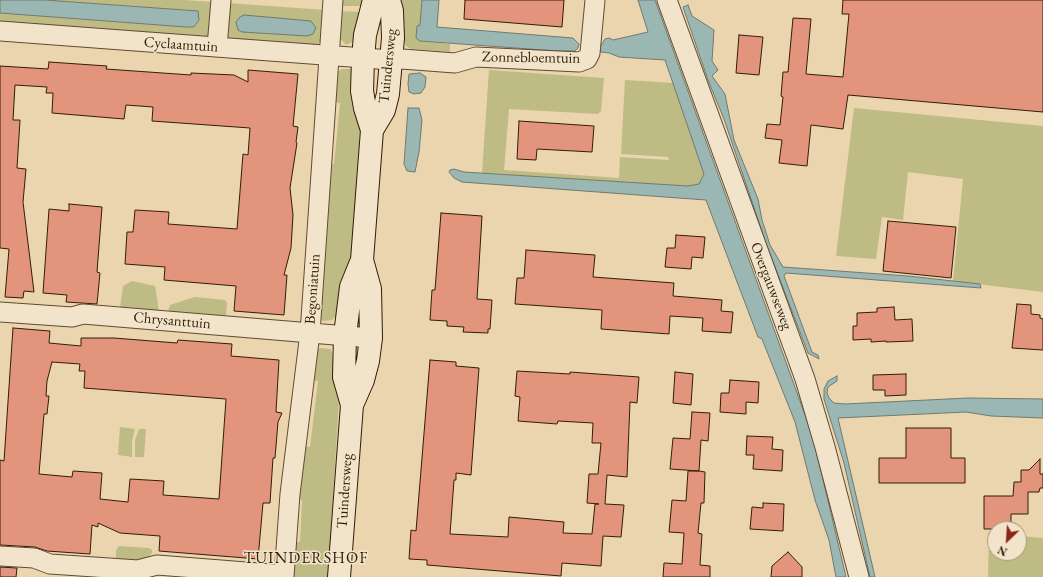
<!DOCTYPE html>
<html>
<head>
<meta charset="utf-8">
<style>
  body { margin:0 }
  #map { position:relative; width:1043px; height:577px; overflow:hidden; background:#ebd5ae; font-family:"EB Garamond",serif }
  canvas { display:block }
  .north { position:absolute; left:987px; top:521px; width:40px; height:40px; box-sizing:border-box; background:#f2e4ca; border:1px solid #a5947c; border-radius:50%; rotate:205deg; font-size:11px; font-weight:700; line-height:16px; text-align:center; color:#321d07 }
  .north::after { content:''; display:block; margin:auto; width:14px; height:18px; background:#8f2418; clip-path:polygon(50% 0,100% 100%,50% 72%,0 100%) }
</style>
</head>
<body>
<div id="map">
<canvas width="1043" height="577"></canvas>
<div class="north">N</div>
</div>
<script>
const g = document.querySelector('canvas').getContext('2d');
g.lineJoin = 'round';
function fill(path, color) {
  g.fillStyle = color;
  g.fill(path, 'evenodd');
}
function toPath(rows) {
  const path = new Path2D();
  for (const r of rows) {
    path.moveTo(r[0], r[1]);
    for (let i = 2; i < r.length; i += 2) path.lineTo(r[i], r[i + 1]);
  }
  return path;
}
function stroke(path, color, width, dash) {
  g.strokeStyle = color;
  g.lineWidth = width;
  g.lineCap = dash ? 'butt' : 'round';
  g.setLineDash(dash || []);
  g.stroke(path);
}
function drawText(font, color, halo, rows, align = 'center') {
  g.font = font + ' "EB Garamond",serif';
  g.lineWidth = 3;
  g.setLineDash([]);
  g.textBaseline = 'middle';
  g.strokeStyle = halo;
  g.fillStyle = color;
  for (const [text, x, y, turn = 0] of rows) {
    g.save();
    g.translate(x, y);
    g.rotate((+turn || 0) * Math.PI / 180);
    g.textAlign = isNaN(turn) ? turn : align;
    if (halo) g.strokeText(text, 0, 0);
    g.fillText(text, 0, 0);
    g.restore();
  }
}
const green = toPath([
  [45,0,185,0,213,2,210,37,205,40,0,24,0,13,186,27,194,27,199,20,198,11],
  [339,0,366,0,363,6,339,6],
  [396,0,422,0,420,41,450,44,450,52,411,49,406,46,403,39,403,6,402,4,397,4],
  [228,3,325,10,323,37,317,45,227,40,226,34],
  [238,30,310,36,242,32],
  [338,11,363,12,354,41,346,45,337,35],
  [342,69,351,69,355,76,360,131,352,257,337,314,332,320,323,321,318,317,317,292,323,292,327,232,319,232,326,163,334,164,340,103,332,102,336,73],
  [489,70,604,78,601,111,598,114,509,109,504,170,619,178,620,157,669,160,668,157,621,154,625,80,673,83,704,174,699,184,688,186,482,173],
  [854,108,1043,126,1043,292,953,281,963,179,908,172,903,220,882,217,876,259,836,256],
  [132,281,155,286,159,311,120,308,123,286],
  [195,297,225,300,227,303,226,316,168,312,170,305],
  [320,348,330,349,332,352,339,401,328,577,291,577,294,542,300,542,302,500,296,499,301,446,310,447,318,381,311,380,316,349],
  [120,427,135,429,132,441,132,457,118,455],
  [139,429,146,429,144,457,135,457,135,440],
  [989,533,995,534,995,553,1019,553,1019,536,1043,538,1043,577,988,577],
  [119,546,149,548,152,550,152,553,142,563,116,560,116,550]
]);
const water = toPath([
  [0,0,45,0,198,11,199,20,194,27,186,27,0,13,0,0],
  [422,0,439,0,437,27,573,38,579,44,578,48,575,51,557,51,420,41,416,38,417,26,420,25,422,0],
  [638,0,655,0,813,437,846,577,836,577,829,540,815,500,795,422,762,339,758,337,706,200,462,182,454,178,449,172,450,170,454,169,464,172,688,186,699,184,704,174,665,60,619,57,609,53,601,52,600,47,605,39,609,38,613,40,648,32,638,0],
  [688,5,692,16,714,30,712,61,718,70,712,76,725,94,734,140,758,199,762,220,770,245,783,267,908,276,980,284,981,288,786,273,784,276,812,352,818,355,819,359,808,353,767,246,724,119,708,80,683,7,688,5],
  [244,15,311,21,316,28,313,34,307,36,242,32,238,30,236,22,240,17,244,15],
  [420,73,426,77,425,87,421,93,414,94,409,92,408,84,409,74,420,73],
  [408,108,419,108,422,120,419,152,415,172,407,171,404,164,408,108],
  [837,376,837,381,828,387,827,393,829,398,834,403,845,404,968,398,1043,399,1043,418,991,416,966,412,838,418,875,577,870,577,844,463,824,399,824,389,828,381,837,376]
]);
const building = toPath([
  [465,0,564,0,562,27,464,19,465,0],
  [843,0,1043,0,1043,112,848,95,843,129,811,125,807,166,779,163,782,140,765,138,767,124,780,125,783,97,781,96,783,72,788,72,793,18,811,19,806,74,843,77,849,14,842,14,843,0],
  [739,35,763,37,759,75,736,73,739,35],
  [49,62,107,66,106,69,191,75,191,73,234,75,248,82,248,70,298,74,293,126,298,127,296,142,297,143,290,188,293,215,291,248,284,275,287,275,284,315,234,311,236,286,164,280,165,267,125,264,127,232,133,232,135,210,169,212,168,224,237,229,243,154,248,155,250,128,152,121,153,107,126,105,124,119,52,113,53,93,46,93,47,87,15,85,13,120,20,120,17,168,26,169,23,202,34,292,24,291,23,298,5,297,9,249,0,248,0,66,48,69,49,62],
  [519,121,594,126,592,152,537,149,536,160,517,159,519,121],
  [69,204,102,207,97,272,100,273,97,304,66,302,67,295,43,293,49,209,69,211,69,204],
  [441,213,482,216,477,299,492,300,490,329,488,329,488,333,463,332,464,327,447,326,447,321,430,320,432,290,435,290,441,213],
  [888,221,956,227,951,278,883,271,888,221],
  [676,235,705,237,703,258,692,257,691,269,665,267,667,248,675,248,676,235],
  [526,250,595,255,593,277,674,283,673,296,722,300,721,311,733,312,731,333,702,331,703,318,670,316,669,334,601,329,602,310,515,304,517,278,524,278,526,250],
  [1017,304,1031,305,1031,314,1040,315,1040,318,1043,319,1043,350,1012,348,1017,304],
  [894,307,895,320,912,319,913,341,886,342,886,341,871,342,871,339,853,340,853,326,857,326,857,313,877,312,877,308,894,307],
  [13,328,50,331,49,343,81,346,81,338,114,338,177,343,178,340,232,344,231,356,279,360,276,412,282,413,278,422,275,458,273,458,270,503,263,503,258,559,159,551,160,536,120,533,98,523,98,527,92,525,90,554,47,551,35,547,0,545,0,460,4,461,13,328],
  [52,362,80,364,79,371,85,371,84,388,226,399,219,499,163,495,164,481,130,479,128,502,100,499,102,473,73,471,72,477,39,474,44,414,47,414,49,396,46,396,47,381,52,362],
  [430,360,456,362,456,366,479,368,471,475,456,473,456,480,454,480,450,534,508,537,509,517,564,522,563,533,592,534,595,504,599,504,587,503,589,474,598,474,601,443,592,443,593,423,558,421,557,424,518,421,520,397,515,396,517,371,570,374,570,372,639,377,637,403,630,402,627,477,607,475,605,504,624,505,621,537,603,536,601,566,562,563,561,576,427,565,427,560,409,559,411,530,416,531,430,360],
  [675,372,693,374,691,405,673,403,675,372],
  [906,374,906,395,885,396,885,390,873,390,873,375,906,374],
  [730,380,759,382,758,403,746,402,746,414,720,412,721,393,729,393,730,380],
  [692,412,710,413,708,441,701,440,699,471,705,472,704,503,701,503,698,533,702,534,700,565,710,566,710,577,663,577,664,563,682,564,684,533,669,532,672,500,686,501,688,471,699,471,670,469,673,438,690,439,692,412],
  [906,428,951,428,951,458,965,458,965,483,879,483,879,458,906,458,906,428],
  [747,436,773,437,772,449,783,450,782,471,753,469,754,455,746,455,747,436],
  [1040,459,1040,474,1043,474,1043,488,1040,488,1039,492,1028,492,1028,514,1011,514,1011,529,984,529,984,496,1013,496,1014,482,1021,482,1021,470,1029,470,1040,459],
  [763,503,784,504,783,531,750,529,752,507,763,508,763,503],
  [788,552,802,567,802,577,771,577,772,566,788,552],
  [0,567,17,568,16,577,0,577,0,567]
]);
const minor = toPath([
  [667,0,805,379,825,447,859,577],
  [0,31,391,60,402,59,455,63,476,57,579,62,587,59,590,53,595,0],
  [217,47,221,0],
  [0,312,72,317,83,314,371,338],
  [0,556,34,558,50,564,109,568,138,570,157,565,284,575],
  [284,577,290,494,310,333,333,0]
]);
const secondary = toPath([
  [372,130,384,110,388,94,393,38,392,11,389,0],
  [352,405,344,377,345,335,351,287,362,260,372,130,365,108,362,91,363,59,365,35,374,0],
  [339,577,352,405,363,380,368,361,371,338,370,289,362,260]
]);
const streetNames = [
  ["Cyclaamtuin",181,45,4],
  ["Zonnebloemtuin",531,58,1],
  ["Tuindersweg",388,66,-84],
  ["Overgauwseweg",771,286,69],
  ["Begoniatuin",313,289,-86],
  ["Chrysanttuin",172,321,5],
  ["Tuindersweg",345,491,-86]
];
const neighbourhoodNames = [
  ["TUINDERSHOF",306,559]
];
fill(green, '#bebb85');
fill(water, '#9bb7b3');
stroke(water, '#71796e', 1);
fill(building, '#e2947d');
stroke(building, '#321d07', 1);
stroke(minor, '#604b31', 21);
stroke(secondary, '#321d07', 24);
stroke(minor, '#f2e4ca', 19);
stroke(secondary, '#f2e4ca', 22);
drawText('15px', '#321d07', '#f2e4ca', streetNames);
g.letterSpacing = '1px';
drawText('16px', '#321d07', '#f2e4ca', neighbourhoodNames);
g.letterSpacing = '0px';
</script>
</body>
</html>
